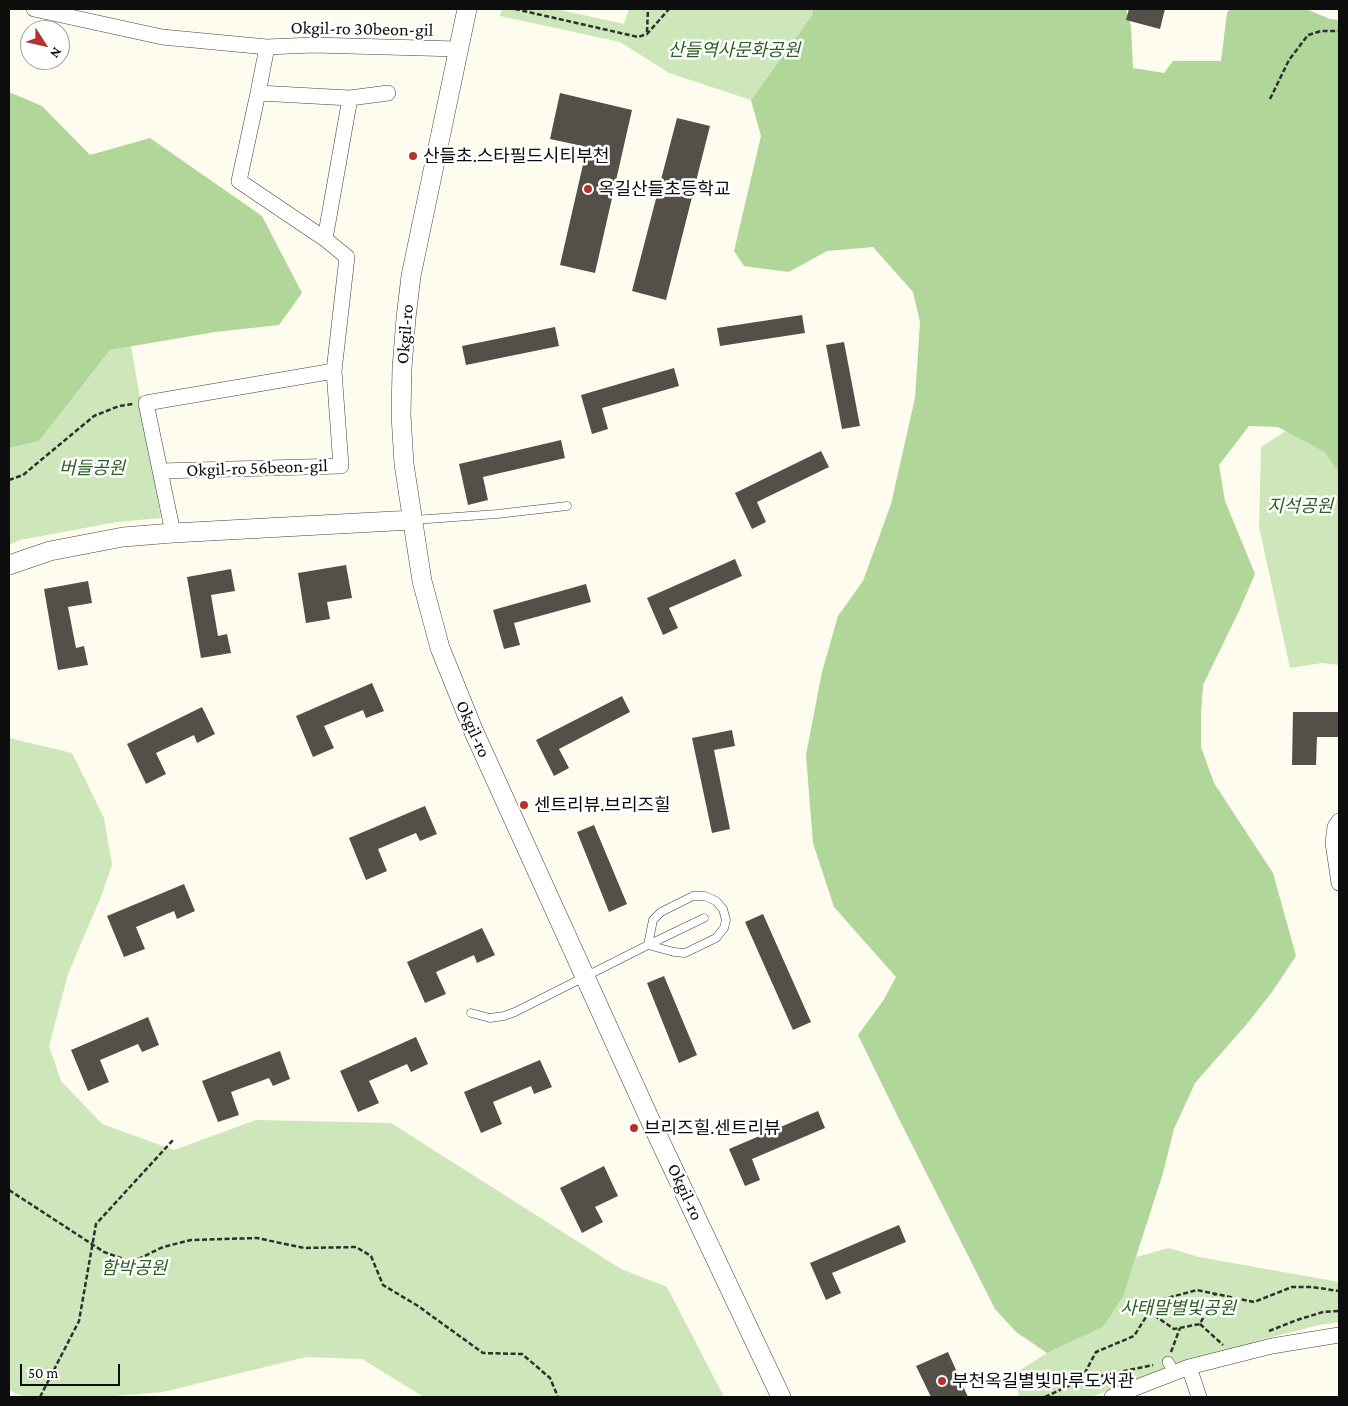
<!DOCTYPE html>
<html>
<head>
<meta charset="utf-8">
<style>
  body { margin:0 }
  #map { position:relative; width:1348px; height:1406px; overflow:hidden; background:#fefcee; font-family:"Crimson Pro",serif }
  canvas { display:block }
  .frame { position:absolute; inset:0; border:10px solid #0d0d0d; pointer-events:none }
  .north { position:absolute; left:20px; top:20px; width:50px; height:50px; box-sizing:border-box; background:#fff; border:1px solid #9e9e9e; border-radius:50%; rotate:125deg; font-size:14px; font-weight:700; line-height:20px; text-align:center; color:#0d0d0d }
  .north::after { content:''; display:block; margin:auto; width:18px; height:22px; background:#b4322e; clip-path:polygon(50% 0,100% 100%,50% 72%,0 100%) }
  .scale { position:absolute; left:20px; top:1364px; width:100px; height:22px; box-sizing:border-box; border:2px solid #0d0d0d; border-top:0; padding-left:6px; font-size:15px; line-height:18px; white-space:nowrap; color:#0d0d0d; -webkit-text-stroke:4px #fff; paint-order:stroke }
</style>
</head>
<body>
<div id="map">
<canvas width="1348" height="1406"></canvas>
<div class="frame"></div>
<div class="north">N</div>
<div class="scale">50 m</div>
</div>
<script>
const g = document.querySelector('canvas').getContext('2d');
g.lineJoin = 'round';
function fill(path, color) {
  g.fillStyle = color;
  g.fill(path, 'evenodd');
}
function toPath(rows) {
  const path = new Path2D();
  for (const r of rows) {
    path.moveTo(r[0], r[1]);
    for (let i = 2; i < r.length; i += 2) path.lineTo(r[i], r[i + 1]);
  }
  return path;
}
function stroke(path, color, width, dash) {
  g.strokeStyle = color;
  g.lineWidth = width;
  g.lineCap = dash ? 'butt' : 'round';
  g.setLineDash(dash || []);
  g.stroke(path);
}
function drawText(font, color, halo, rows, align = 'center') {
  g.font = font + ' "Crimson Pro","Noto Sans KR",serif';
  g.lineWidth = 5;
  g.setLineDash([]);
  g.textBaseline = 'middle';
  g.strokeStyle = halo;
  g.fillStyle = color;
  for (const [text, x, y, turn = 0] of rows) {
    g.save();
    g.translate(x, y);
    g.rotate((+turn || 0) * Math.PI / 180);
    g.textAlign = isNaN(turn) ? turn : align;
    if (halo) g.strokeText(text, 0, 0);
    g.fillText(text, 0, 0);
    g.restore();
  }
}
const green = toPath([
  [502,9,556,9,624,24,629,9,812,9,813,14,751,100,669,73,620,42,500,16],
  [131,346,161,518,117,522,20,540,9,545,9,448,39,441,110,350],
  [1339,397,1339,665,1322,663,1290,668,1259,527,1261,447],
  [9,738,72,753,104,818,112,865,102,894,68,974,49,1046,61,1081,102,1124,174,1150,256,1120,391,1123,621,1269,667,1287,724,1397,424,1397,362,1359,306,1357,163,1392,101,1397,24,1397,9,1390],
  [1169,1248,1199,1257,1339,1282,1339,1322,1319,1325,1272,1337,1161,1371,1091,1397,1019,1397,1014,1374,1047,1353,1103,1327,1123,1297,1136,1257]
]);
const forest = toPath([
  [812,9,1126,9,1131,26,1133,68,1164,73,1173,61,1221,61,1227,13,1230,9,1306,9,1330,19,1339,20,1339,473,1325,452,1278,427,1249,426,1219,465,1225,501,1255,574,1239,611,1203,685,1201,713,1201,747,1214,783,1273,873,1296,956,1272,992,1246,1025,1195,1083,1174,1129,1163,1173,1123,1297,1103,1327,1047,1353,1016,1332,995,1309,899,1119,858,1035,883,1001,896,977,834,907,813,843,806,755,822,672,838,616,863,581,891,504,915,398,920,322,913,292,873,247,827,251,789,272,744,266,734,251,761,136,751,100,813,14],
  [9,92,42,106,90,155,150,138,262,216,302,293,279,325,215,332,110,350,39,441,9,448]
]);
const building = toPath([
  [1129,9,1165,9,1160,29,1126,20],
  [560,93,632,110,595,273,560,265,587,147,550,139],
  [677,118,710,126,666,300,632,291],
  [802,315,805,333,720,346,717,328],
  [555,327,559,346,466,365,462,346],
  [844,342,860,426,842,429,826,345],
  [674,368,679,386,602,408,608,429,592,434,581,395],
  [561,440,565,458,483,477,488,500,468,505,459,464],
  [821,451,829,467,757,502,766,522,752,529,735,493],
  [735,559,742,576,669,608,678,628,663,635,647,598],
  [346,565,352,598,327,602,330,619,306,623,298,573],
  [231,569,235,591,211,595,218,636,227,634,231,653,201,658,187,577],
  [88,581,92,603,68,607,76,648,84,646,88,665,58,670,44,589],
  [586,584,591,602,514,623,520,645,504,649,493,610],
  [372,683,384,711,366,718,363,710,324,726,334,748,313,757,296,716],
  [622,696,630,712,559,749,569,768,554,776,536,740],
  [202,707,215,734,197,743,194,735,156,753,166,774,146,784,127,744],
  [1293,712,1339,712,1339,737,1317,737,1316,765,1292,765],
  [732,730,735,746,714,750,730,829,712,833,692,738],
  [425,806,437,834,420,841,416,833,378,849,387,871,366,880,349,838],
  [594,825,627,904,609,912,577,832],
  [184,884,195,911,177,919,174,911,136,927,145,949,124,957,107,916],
  [763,914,811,1022,793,1030,745,922],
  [482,928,495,955,477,963,474,955,436,972,446,994,425,1003,407,962],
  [664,976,697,1055,679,1063,647,983],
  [148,1017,159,1045,142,1052,138,1044,100,1060,109,1082,88,1091,71,1050],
  [416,1037,428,1064,411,1072,407,1064,369,1081,379,1103,358,1112,340,1071],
  [280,1051,290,1079,273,1086,269,1078,231,1092,239,1115,218,1122,202,1081],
  [540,1060,552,1087,534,1094,531,1086,493,1102,502,1124,481,1133,464,1092],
  [818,1111,825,1128,752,1159,760,1180,745,1186,729,1149],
  [604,1166,618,1196,595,1207,603,1222,582,1233,560,1188],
  [899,1225,906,1242,832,1273,841,1293,826,1300,810,1263],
  [948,1352,968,1397,931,1397,916,1366]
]);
const path = toPath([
  [515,9,638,37,647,34,669,9],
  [647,32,648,9],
  [1270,99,1289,60,1308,35,1321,31,1339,31],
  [9,480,23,475,94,416,119,406,133,404],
  [9,1190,104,1252,132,1262,163,1247,191,1240,257,1238,304,1248,356,1247,371,1256,383,1285,418,1306,483,1353,522,1354,550,1378,558,1397],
  [1148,1311,1174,1329,1200,1324,1215,1294],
  [1200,1324,1223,1345],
  [1269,1331,1297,1320,1323,1312,1339,1311],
  [1171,1352,1180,1328],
  [1081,1380,1096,1352,1134,1336,1156,1301,1197,1290,1254,1302,1292,1287,1312,1287,1339,1291],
  [40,1397,79,1321,96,1224,173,1140],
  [1045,1397,1081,1380,1153,1365]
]);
const service = toPath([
  [414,520,497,514,567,506],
  [693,896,705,896,716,901,723,909,726,920,724,928,716,938,685,953,674,952,648,945,653,920,661,912,693,896],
  [471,1013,490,1018,504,1016,515,1012,648,945,704,918]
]);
const pedestrian = toPath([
  [1168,1362,1171,1367]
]);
const minor = toPath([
  [34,9,162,37,267,47,313,45,458,49],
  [258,93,350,98,388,93],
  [325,239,350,98],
  [160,471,341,466,334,371,347,257,325,239,239,181,258,93,267,47],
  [173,533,146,403,334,371],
  [1339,821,1335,827,1333,843,1339,883],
  [1189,1367,1199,1397],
  [1112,1397,1189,1367,1272,1346,1339,1335]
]);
const tertiary = toPath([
  [467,9,411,276,406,318,402,368,401,415,404,464,422,581,440,648,474,732,651,1122,781,1397],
  [9,565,50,551,123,537,173,533,412,520]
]);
const markers = [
  [413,156,5,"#b4322e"],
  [588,189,5,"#b4322e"],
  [524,805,5,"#b4322e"],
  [634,1128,5,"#b4322e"],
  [942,1381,5,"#b4322e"]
];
const streetNames = [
  ["Okgil-ro 30beon-gil",362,29,1],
  ["Okgil-ro",405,334,-85],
  ["Okgil-ro 56beon-gil",257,468,-2],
  ["Okgil-ro",473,729,66],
  ["Okgil-ro",685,1192,65]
];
const parkNames = [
  ["산들역사문화공원",734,50],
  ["버들공원",92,468],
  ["지석공원",1300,506],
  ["함박공원",134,1268],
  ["사태말별빛공원",1178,1308]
];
const poiNames = [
  ["산들초.스타필드시티부천",423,156],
  ["옥길산들초등학교",598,189],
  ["센트리뷰.브리즈힐",534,805],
  ["브리즈힐.센트리뷰",644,1128],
  ["부천옥길별빛마루도서관",952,1381]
];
fill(green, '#cde6ba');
fill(forest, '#b0d69a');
fill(building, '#554f4a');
stroke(service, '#404040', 9);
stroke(pedestrian, '#404040', 12);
stroke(minor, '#404040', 16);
stroke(tertiary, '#404040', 20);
stroke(path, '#2f2f2f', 2.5, [5, 2.5]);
stroke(service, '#fff', 8);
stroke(pedestrian, '#fff', 11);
stroke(minor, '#fff', 15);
stroke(tertiary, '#fff', 19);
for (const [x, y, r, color] of markers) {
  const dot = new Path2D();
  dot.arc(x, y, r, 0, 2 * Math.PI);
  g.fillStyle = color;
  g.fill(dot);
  stroke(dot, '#fff', 2);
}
drawText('18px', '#0d0d0d', '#fff', streetNames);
drawText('italic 18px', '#2a6022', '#fff', parkNames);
drawText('18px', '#0d0d0d', '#fff', poiNames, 'left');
</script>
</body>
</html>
